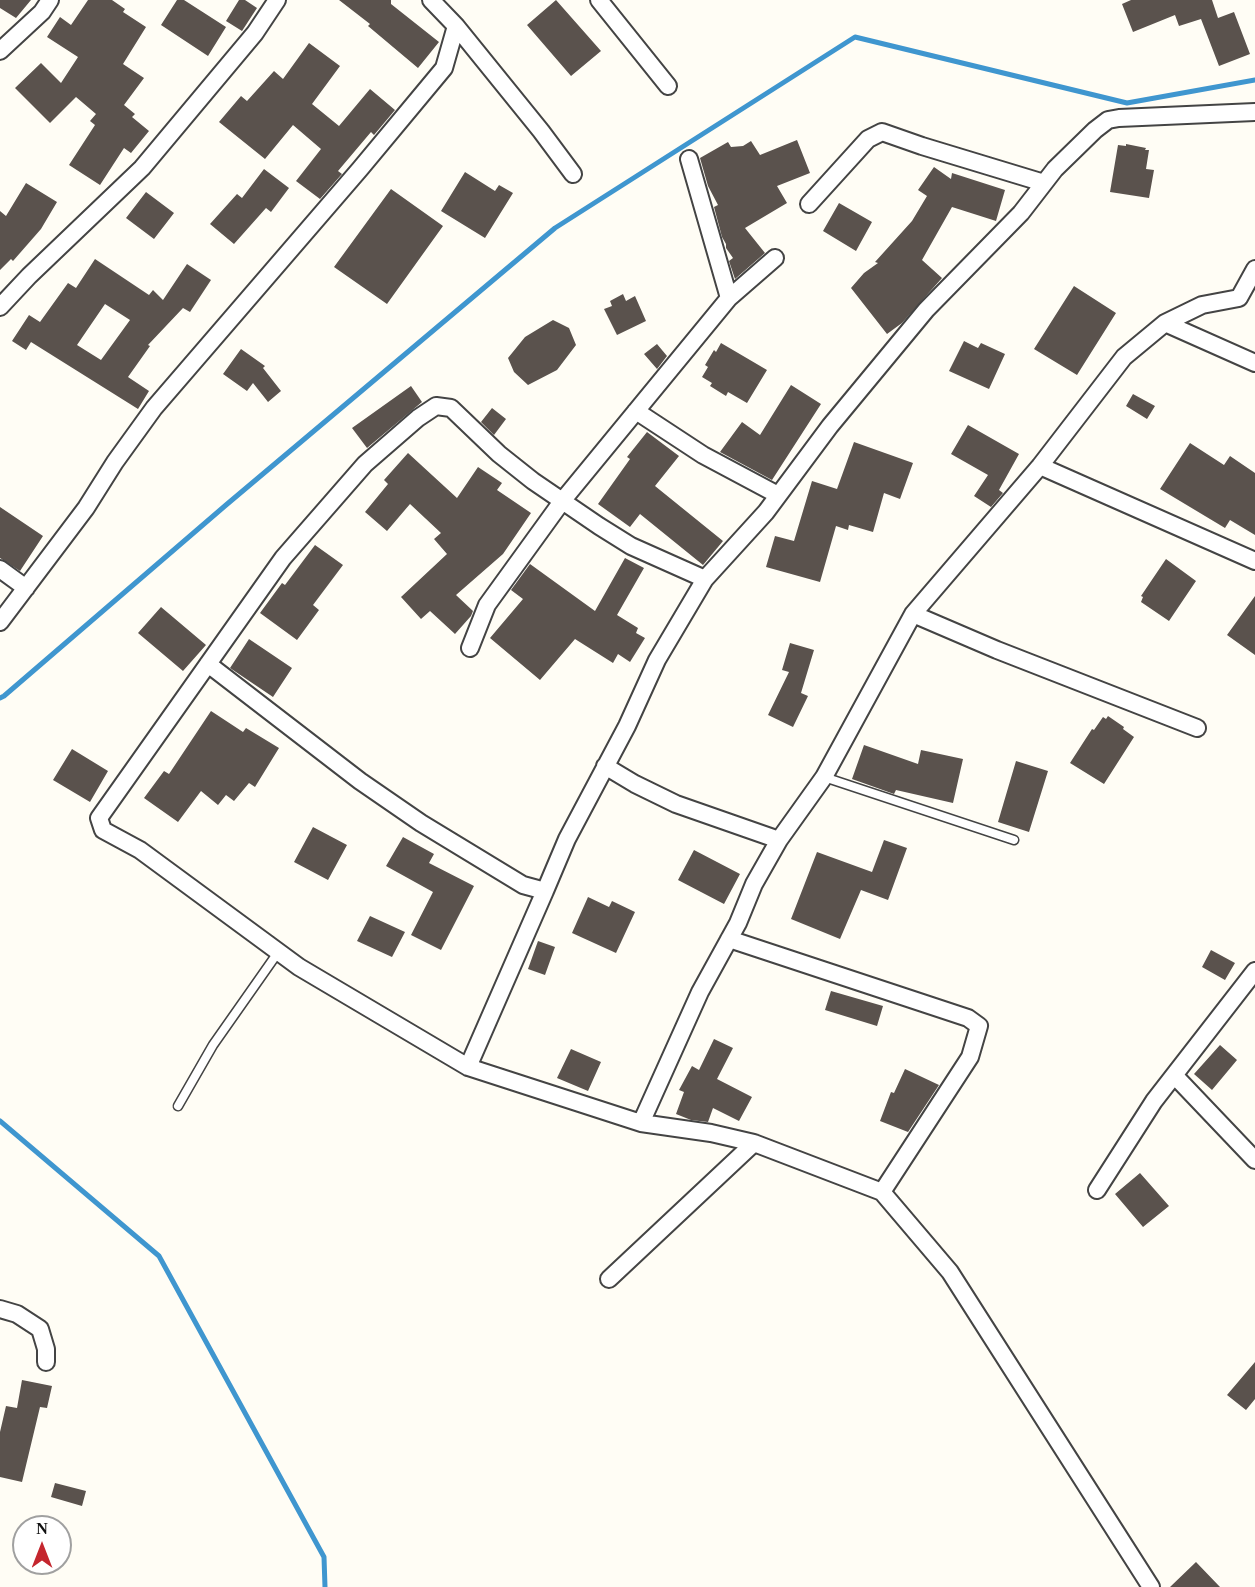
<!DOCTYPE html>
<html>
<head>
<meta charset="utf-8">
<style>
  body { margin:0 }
  #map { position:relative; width:1255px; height:1587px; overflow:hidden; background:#fffdf5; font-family:Georgia,serif }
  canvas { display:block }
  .north { position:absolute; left:12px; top:1515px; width:60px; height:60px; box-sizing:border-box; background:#fff; border:2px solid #a0a0a0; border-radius:50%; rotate:0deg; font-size:16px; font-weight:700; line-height:24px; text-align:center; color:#111 }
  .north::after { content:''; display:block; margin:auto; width:21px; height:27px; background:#c4262e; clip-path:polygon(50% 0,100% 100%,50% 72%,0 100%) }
</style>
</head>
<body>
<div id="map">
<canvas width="1255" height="1587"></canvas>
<div class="north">N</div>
</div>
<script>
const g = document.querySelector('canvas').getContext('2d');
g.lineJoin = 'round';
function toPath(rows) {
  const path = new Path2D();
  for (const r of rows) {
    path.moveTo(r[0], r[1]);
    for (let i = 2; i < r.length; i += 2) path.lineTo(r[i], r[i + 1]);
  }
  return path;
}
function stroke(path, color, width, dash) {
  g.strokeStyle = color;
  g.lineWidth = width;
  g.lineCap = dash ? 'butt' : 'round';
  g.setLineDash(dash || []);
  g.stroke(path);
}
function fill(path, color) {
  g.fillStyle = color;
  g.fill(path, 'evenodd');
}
const stream = toPath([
  [0,698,4,696,226,505,555,228,855,37,1127,103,1255,80],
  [0,1121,159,1256,324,1557,325,1587]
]);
const building = toPath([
  [0,0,31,0,16,18,0,8],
  [88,0,112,0,125,9,123,12,146,27,123,64,144,78,124,105,135,114,132,117,149,131,131,153,124,148,100,185,69,165,95,125,90,121,96,114,76,97,50,123,15,88,41,63,61,83,78,57,47,37,60,17,71,25],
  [177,0,184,0,226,27,208,56,161,25],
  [239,0,245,0,257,8,242,31,226,21],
  [339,0,391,0,391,4,439,42,418,68,368,26,370,24],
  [556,0,601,51,571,76,527,25],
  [1131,0,1212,0,1218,18,1234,12,1250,54,1219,66,1201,19,1179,26,1175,15,1133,32,1122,4],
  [309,43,340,66,312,104,339,126,370,89,395,110,374,135,371,132,338,171,342,174,320,199,296,181,321,149,293,125,265,159,219,122,241,96,247,101,274,71,283,79],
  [797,140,810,173,777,186,787,203,745,228,765,253,735,279,729,261,733,258,726,248,726,244,722,237,714,207,718,205,708,186,700,158,728,142,731,147,743,146,751,141,760,155],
  [1126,144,1146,148,1145,150,1149,150,1146,169,1154,170,1149,198,1110,192,1118,145,1126,146],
  [934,167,951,179,952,173,1005,190,996,221,952,207,922,260,942,278,902,323,887,334,851,288,864,273,878,263,875,262,912,221,927,196,918,190],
  [264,169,289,188,271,212,266,208,234,244,210,224,237,194,242,198],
  [465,172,495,191,499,185,513,193,485,238,441,211],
  [26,183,57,202,41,229,13,261,11,259,0,270,0,211,6,216],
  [391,189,443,226,387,304,334,267],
  [146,192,174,213,154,239,126,218],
  [839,203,872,222,856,251,823,231],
  [95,259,149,295,153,290,163,300,187,264,211,280,190,312,183,308,148,345,150,346,128,377,149,391,138,409,31,342,26,350,12,341,29,315,40,322,68,283,76,288],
  [105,304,130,320,101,360,77,345],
  [1074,286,1116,313,1077,375,1034,349],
  [623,294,626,301,635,296,646,321,617,335,604,309,612,306,610,301],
  [553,320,569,328,576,345,557,370,528,385,514,372,508,358,525,337],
  [964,341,978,348,981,343,1005,354,989,389,949,371],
  [721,343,767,370,747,403,728,392,726,396,710,386,712,383,702,377,708,367,705,365,714,350,716,352],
  [657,344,667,356,657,369,644,354],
  [241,349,265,366,263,368,281,391,268,402,253,383,247,391,223,374],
  [791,385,821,404,772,480,720,452,742,422,760,435],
  [411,386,422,402,367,448,352,428],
  [1133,394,1155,406,1147,419,1126,406],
  [492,408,506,419,494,435,481,422],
  [968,425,1019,454,999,490,1003,493,991,507,974,496,988,475,951,454],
  [647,432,679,456,655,486,723,541,703,565,640,514,630,527,598,504,630,459,627,457],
  [854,442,913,463,900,499,884,493,873,532,849,525,848,530,836,526,820,582,766,567,775,536,794,541,812,481,837,489],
  [1190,443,1224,465,1230,456,1255,473,1255,535,1230,520,1225,528,1160,489],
  [408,453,457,498,478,467,502,483,497,490,531,513,503,554,456,595,473,611,471,616,455,634,430,611,421,619,401,597,447,554,434,539,441,533,410,504,387,531,365,512,388,484,384,480],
  [0,507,43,536,20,571,0,558],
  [315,545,343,565,313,605,319,610,297,640,260,613,282,583,285,585],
  [625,558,644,568,617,615,638,628,636,633,645,638,630,662,618,654,613,663,575,639,540,680,490,638,523,599,511,590,530,564,595,611],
  [1166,559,1196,581,1169,621,1141,602,1143,597,1141,596],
  [1255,596,1255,655,1227,635],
  [161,607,206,645,183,671,138,633],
  [249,639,292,668,273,697,230,668],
  [790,643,814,650,801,693,808,696,793,727,768,715,789,672,782,670],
  [211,711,243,732,246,728,279,748,255,787,249,783,234,801,226,795,218,805,201,791,178,822,144,798,164,771,169,774],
  [1108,716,1124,727,1123,729,1134,737,1104,784,1070,763,1092,729,1094,730,1103,717,1106,719],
  [864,745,918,764,921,750,963,759,953,803,896,790,894,794,852,779],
  [72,749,108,771,90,802,53,780],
  [1016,761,1048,771,1029,832,998,822],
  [313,827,347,845,328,880,294,862],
  [403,837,434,854,429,863,474,886,441,950,411,935,433,892,386,866],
  [884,840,907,848,888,900,861,890,840,939,791,919,817,852,872,872],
  [694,850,740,874,724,904,678,880],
  [588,897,609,907,612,901,635,912,616,953,572,933],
  [370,916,405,932,392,957,357,941],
  [538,941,555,947,545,975,528,969],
  [1211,950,1235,963,1225,980,1202,967],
  [831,991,883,1006,877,1026,825,1010],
  [714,1039,733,1048,717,1079,752,1097,739,1121,713,1108,708,1122,691,1120,676,1114,684,1092,679,1090,692,1066,699,1070],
  [1220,1045,1237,1060,1212,1090,1194,1074],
  [571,1049,601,1062,588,1091,557,1078],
  [905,1069,939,1085,908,1132,880,1121,891,1092,894,1093],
  [1140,1173,1169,1206,1143,1227,1115,1194],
  [1255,1362,1255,1399,1246,1410,1227,1395],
  [22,1380,52,1386,47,1408,40,1407,22,1482,0,1477,0,1432,6,1406,17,1408],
  [55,1483,86,1491,82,1506,51,1497],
  [1196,1562,1220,1587,1170,1587]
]);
const service = toPath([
  [824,777,1014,840],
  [178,1106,213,1045,279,951]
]);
const minor = toPath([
  [431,0,456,26,541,131,573,174],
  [599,0,668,86],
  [0,51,42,12,50,0],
  [689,159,729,298],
  [809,204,868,139,882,132,922,146,1044,183],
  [0,307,29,276,142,168,255,33,277,0],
  [1165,323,1255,363],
  [636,411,703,455,778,495],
  [1040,466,1255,561],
  [0,569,26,588],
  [705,579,631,546,599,526,533,481,499,454,451,408,436,406,418,418,365,464,283,558,99,818,103,830,140,850,299,967,468,1067,641,1123,711,1133,754,1143,882,1192,950,1272,1151,1587],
  [913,614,997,650,1197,728],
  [0,622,86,508,115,462,154,408,360,169,444,68,456,26],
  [470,648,487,605,563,500,729,298,775,258],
  [208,664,360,781,421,823,523,885,545,891,567,839,627,726,657,660,705,579,766,512,830,426,926,310,1021,213,1055,169,1095,130,1108,120,1119,118,1255,112],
  [605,766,635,784,676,804,779,840,824,777,913,614,1040,466,1124,357,1165,323,1202,305,1239,298,1255,269],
  [729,939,968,1018,979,1026,970,1057,882,1192],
  [468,1067,545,891],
  [1174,1075,1255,1160],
  [641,1123,700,992,738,923,754,884,779,840],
  [1097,1190,1154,1101,1255,971],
  [609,1279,754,1143],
  [0,1309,17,1314,40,1329,46,1349,46,1362]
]);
stroke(stream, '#3f96cf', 5);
fill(building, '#5a524d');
stroke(service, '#444', 11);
stroke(minor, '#444', 20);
stroke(service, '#fff', 8);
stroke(minor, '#fff', 16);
</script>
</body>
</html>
